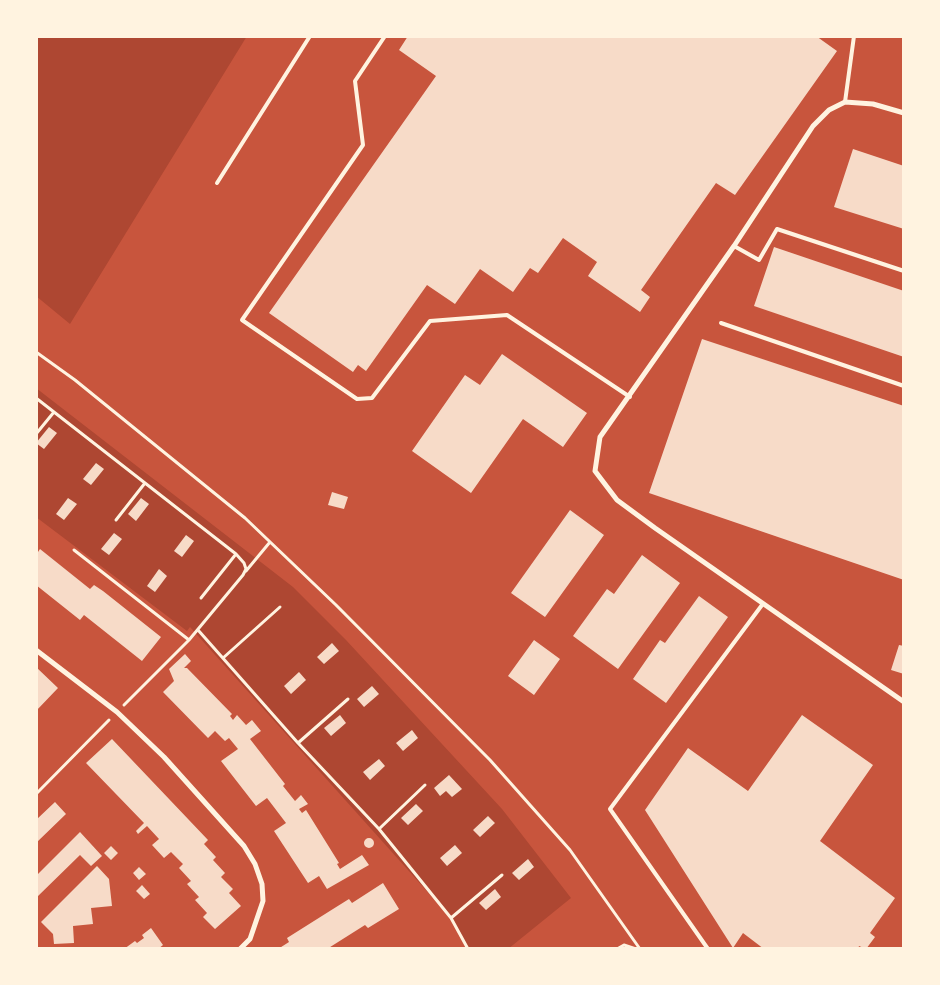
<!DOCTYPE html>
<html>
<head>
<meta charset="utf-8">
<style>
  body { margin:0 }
  #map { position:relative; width:940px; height:985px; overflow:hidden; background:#c8553d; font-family:"Exo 2",sans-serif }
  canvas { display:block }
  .frame { position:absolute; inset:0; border:38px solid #fff3e0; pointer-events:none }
</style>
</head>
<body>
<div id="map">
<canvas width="940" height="985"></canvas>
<div class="frame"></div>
</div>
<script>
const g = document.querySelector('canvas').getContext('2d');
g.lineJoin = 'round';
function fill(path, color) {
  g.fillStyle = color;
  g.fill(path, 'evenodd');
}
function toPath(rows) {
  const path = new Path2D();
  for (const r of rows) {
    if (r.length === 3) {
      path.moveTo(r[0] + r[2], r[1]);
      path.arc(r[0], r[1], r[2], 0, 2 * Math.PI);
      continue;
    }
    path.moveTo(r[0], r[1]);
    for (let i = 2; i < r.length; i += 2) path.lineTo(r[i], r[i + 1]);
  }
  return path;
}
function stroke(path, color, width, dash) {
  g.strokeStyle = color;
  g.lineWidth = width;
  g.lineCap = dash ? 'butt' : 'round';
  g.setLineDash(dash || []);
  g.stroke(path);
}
const green = toPath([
  [36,36,247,36,70,324,36,296],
  [36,388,293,587,346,640,502,809,571,898,508,949,468,949,451,918,190,627,187,631,36,517]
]);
const building = toPath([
  [408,36,816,36,837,51,735,195,716,183,641,290,650,297,640,312,588,276,597,262,563,238,538,273,530,268,513,292,480,269,455,304,427,285,366,371,358,365,353,372,269,313,436,76,399,50],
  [853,149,904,166,904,229,834,207],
  [774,247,904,291,904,357,754,306],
  [702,339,904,406,904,580,649,493],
  [502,354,587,413,563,447,523,419,471,493,412,451,465,375,480,385],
  [49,427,57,433,44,449,36,443],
  [96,463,104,469,91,485,83,479],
  [332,492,348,497,344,509,328,505],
  [68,498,77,504,64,520,56,514],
  [141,498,149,504,136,521,128,514],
  [570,510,604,535,545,617,511,593],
  [114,533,122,539,109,555,101,549],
  [186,535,194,541,182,557,174,551],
  [40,549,90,589,94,585,103,591,161,637,142,661,84,615,80,620,36,585,36,555],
  [642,555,680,583,618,669,573,636,607,589,614,594],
  [159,569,167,576,155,592,147,586],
  [699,596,728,617,666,703,633,679,660,640,665,643],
  [534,640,560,659,534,695,508,676],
  [332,643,339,651,324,664,317,657],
  [899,645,904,646,904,674,891,670],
  [185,654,191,661,184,668,187,668,232,714,230,716,233,720,237,715,246,725,252,720,261,731,250,739,285,784,283,786,295,801,301,795,308,804,299,809,302,813,306,810,339,863,337,864,340,869,362,855,369,865,327,889,319,876,308,883,274,831,286,823,267,798,256,806,221,761,238,749,229,738,225,741,215,731,208,738,163,692,174,681,169,669],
  [36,667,58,688,36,711],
  [299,672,306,680,291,694,284,686],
  [372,686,379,694,364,707,357,699],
  [340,715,346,723,331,736,324,728],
  [802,715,873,765,820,841,895,898,870,933,875,937,866,949,859,946,858,949,764,949,743,933,733,948,645,810,688,748,748,791],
  [412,730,418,738,403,751,396,743],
  [112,739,208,840,204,844,216,857,213,860,225,873,221,877,233,889,229,893,241,906,215,929,203,917,207,913,195,900,199,897,187,884,191,881,179,868,183,864,171,852,164,858,152,845,159,839,147,826,138,834,136,831,144,823,86,763],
  [379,759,385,766,370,780,363,772],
  [449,775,462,789,452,797,446,791,440,796,434,788],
  [55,802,66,814,36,843,36,820],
  [416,804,423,811,408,825,401,818],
  [488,816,495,823,480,837,473,830],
  [80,832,102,856,91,866,80,855,36,898,36,876],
  [369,843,5],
  [455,845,462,853,447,866,440,858],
  [111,846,118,853,111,860,104,853],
  [528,859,534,867,519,880,512,873],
  [97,866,109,879,112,906,91,908,93,924,73,926,74,943,54,944,53,934,41,922],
  [139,867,146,874,139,880,133,873],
  [383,883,399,909,368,928,365,925,327,949,278,949,289,942,287,938,333,909,349,899,352,903],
  [142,885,150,894,144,899,136,891],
  [495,889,501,897,486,910,479,903],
  [151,928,163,945,158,949,124,949,135,941,137,943,144,938,142,935]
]);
const path = toPath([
  [36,352,75,380,245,518,336,605,490,760,570,850,640,949],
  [36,398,236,554,244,563,246,569,243,575,189,640],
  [36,434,54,412],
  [116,520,145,483],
  [74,550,189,640,124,705],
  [246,571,270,542],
  [201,598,236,554],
  [198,630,298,743,379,829,451,918,468,949],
  [223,658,280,607],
  [298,743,348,699],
  [36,794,109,720],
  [379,829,425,785],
  [451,918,502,875],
  [617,949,624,945,636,949]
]);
const service = toPath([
  [385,36,355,81,363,145,242,320,357,399,372,398,430,321,507,315,630,397],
  [845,102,854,36],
  [217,183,310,36],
  [734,246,759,260,777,229,904,271],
  [721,323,904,386],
  [708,949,610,809,762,605]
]);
const minor = toPath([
  [904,113,873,104,845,102,829,110,813,126,734,246,600,437,595,471,617,500,655,528,904,702],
  [36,650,117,712,164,757,244,846,255,864,262,884,263,901,250,939,240,949]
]);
fill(green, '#ae4732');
fill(building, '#f7dbc8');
stroke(path, '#fff3e0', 3);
stroke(service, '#fff3e0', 4);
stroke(minor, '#fff3e0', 5);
</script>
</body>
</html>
